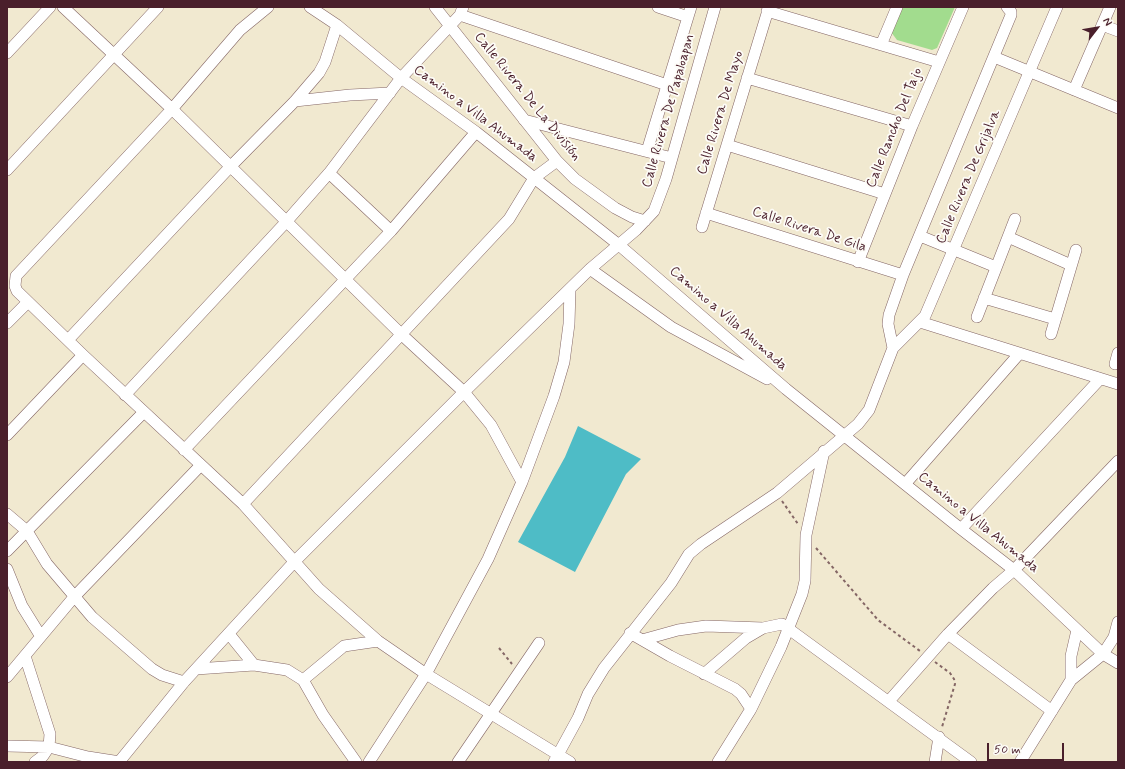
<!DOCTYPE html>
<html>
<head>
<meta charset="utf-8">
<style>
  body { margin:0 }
  #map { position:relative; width:1125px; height:769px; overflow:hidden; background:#f1e9d0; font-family:Mynerve,sans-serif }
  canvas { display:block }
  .frame { position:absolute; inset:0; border:8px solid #4a1f2b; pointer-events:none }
  .north { position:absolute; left:1077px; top:8px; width:40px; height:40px; -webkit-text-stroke:3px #fdfcf7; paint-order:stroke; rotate:59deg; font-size:11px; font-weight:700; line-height:16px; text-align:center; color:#4a1f2b }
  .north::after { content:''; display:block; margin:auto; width:14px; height:18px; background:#4a1f2b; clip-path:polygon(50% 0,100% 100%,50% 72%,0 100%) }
  .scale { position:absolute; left:987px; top:743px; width:77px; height:18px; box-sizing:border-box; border:2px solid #4a1f2b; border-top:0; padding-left:5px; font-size:12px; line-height:14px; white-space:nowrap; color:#4a1f2b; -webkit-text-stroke:3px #fdfcf7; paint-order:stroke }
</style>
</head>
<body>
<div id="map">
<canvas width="1125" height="769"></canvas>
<div class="frame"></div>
<div class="north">N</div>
<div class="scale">50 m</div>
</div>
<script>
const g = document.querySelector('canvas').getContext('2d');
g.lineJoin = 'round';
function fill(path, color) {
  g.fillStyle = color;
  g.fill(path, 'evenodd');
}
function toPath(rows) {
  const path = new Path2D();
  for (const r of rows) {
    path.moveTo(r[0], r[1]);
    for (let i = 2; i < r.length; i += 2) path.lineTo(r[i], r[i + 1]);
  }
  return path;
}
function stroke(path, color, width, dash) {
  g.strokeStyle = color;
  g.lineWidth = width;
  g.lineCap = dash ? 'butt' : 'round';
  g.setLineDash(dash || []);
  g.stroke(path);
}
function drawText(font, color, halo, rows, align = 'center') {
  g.font = font + ' Mynerve,sans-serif';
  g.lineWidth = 3.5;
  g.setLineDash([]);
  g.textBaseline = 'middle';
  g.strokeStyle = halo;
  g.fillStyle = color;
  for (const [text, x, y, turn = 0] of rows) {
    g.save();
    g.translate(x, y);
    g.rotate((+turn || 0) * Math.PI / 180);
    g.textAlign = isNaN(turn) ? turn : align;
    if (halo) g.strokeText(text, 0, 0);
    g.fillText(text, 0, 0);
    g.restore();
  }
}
const green = toPath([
  [902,7,955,7,937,48,932,50,897,40,891,32]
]);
const water = toPath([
  [578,426,641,459,626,474,575,572,518,542,565,457]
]);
const path = toPath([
  [782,501,798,524],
  [816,548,878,620,920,651],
  [499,648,512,664],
  [935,662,950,673,954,679,955,684,942,727]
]);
const street = toPath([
  [63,7,172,109,401,334,464,392,491,425,522,482],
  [268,7,240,30,172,109,16,276,15,286,17,291,83,355,243,504,319,589,378,641,426,674,570,762],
  [310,7,337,25,401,78,476,132,619,245,786,389,961,529,1014,570,1103,654,1118,663],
  [435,7,557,161,575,179,615,208,632,217,645,221],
  [658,7,688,17],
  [767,11,939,62],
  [460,15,667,85],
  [1102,25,1118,31],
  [881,45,897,7],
  [7,53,50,7],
  [994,57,1118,108],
  [747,78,912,126],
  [1074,90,1110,7],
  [295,101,350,95,390,93],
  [524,120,672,158],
  [727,145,885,194],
  [647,151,691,7],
  [7,170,158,7],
  [329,173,391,231],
  [706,213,903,275],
  [702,227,769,7],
  [920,236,996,267],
  [1008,237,1071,265],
  [858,262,912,126,963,7],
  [590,269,671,327,767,379],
  [984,298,1055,319],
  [977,317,1015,219],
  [920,322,1118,384],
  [7,323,28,302],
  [1051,334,1076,250],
  [68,340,230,167,295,101,319,73,325,62,337,25],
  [893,348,925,316,1057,7],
  [1115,364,1118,353],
  [125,395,286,222,329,173,401,78,460,15,463,7],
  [7,435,83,355],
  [184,450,391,231,476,132],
  [906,483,1019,354],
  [243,504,509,219,534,178,557,161],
  [7,514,27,531,47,564,92,617,152,669,162,675,184,682],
  [961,529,1100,379],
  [7,551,144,412],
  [7,569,22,606,40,635],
  [630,633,670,656,735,689,741,694,751,709],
  [229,634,254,665],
  [948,634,1052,711],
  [642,640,678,630,706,626,763,628],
  [25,656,50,734,49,747,43,756,35,762],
  [196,669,254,665,287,670,303,680,323,715,356,762],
  [704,674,746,638,763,628,782,624,971,762],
  [7,677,74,597,201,465],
  [303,680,344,646,378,641],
  [1071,680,1071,656,1077,630],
  [889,701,948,634,993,588,1014,570,1118,461],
  [7,746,49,747,88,757,120,762],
  [119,762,184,682,295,561,464,392,590,269,636,230,654,211,666,179,715,7],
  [369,762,426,674,488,559,522,482,554,396,564,362,569,324,570,289],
  [458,762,539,643],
  [554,762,578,718,588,694,604,668,671,583,689,554,701,544,777,493,858,424,869,410,893,348,888,324,889,315,903,275,1011,15,1011,12,1007,7],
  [718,762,751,709,781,647,802,594,805,581,806,535,824,451],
  [935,762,939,737],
  [1020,762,1071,680,1103,654,1114,637,1118,622]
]);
const streetNames = [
  ["Calle Rivera De La División",527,97,51],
  ["Calle Rivera De Papaloapan",669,111,-74],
  ["Calle Rivera De Mayo",721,113,-73],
  ["Camino a Villa Ahumada",475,114,37],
  ["Calle Rancho Del Tajo",895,128,-68],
  ["Calle Rivera De Grijalva",969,177,-67],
  ["Calle Rivera De Gila",809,230,18],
  ["Camino a Villa Ahumada",728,319,41],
  ["Camino a Villa Ahumada",978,523,39]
];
fill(green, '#a2dc8e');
fill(water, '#4ebcc6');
stroke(street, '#846665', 12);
stroke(path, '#846665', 2, [3, 3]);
stroke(street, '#fff', 11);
drawText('14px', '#4a1f2b', '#fdfcf7', streetNames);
</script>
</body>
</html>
